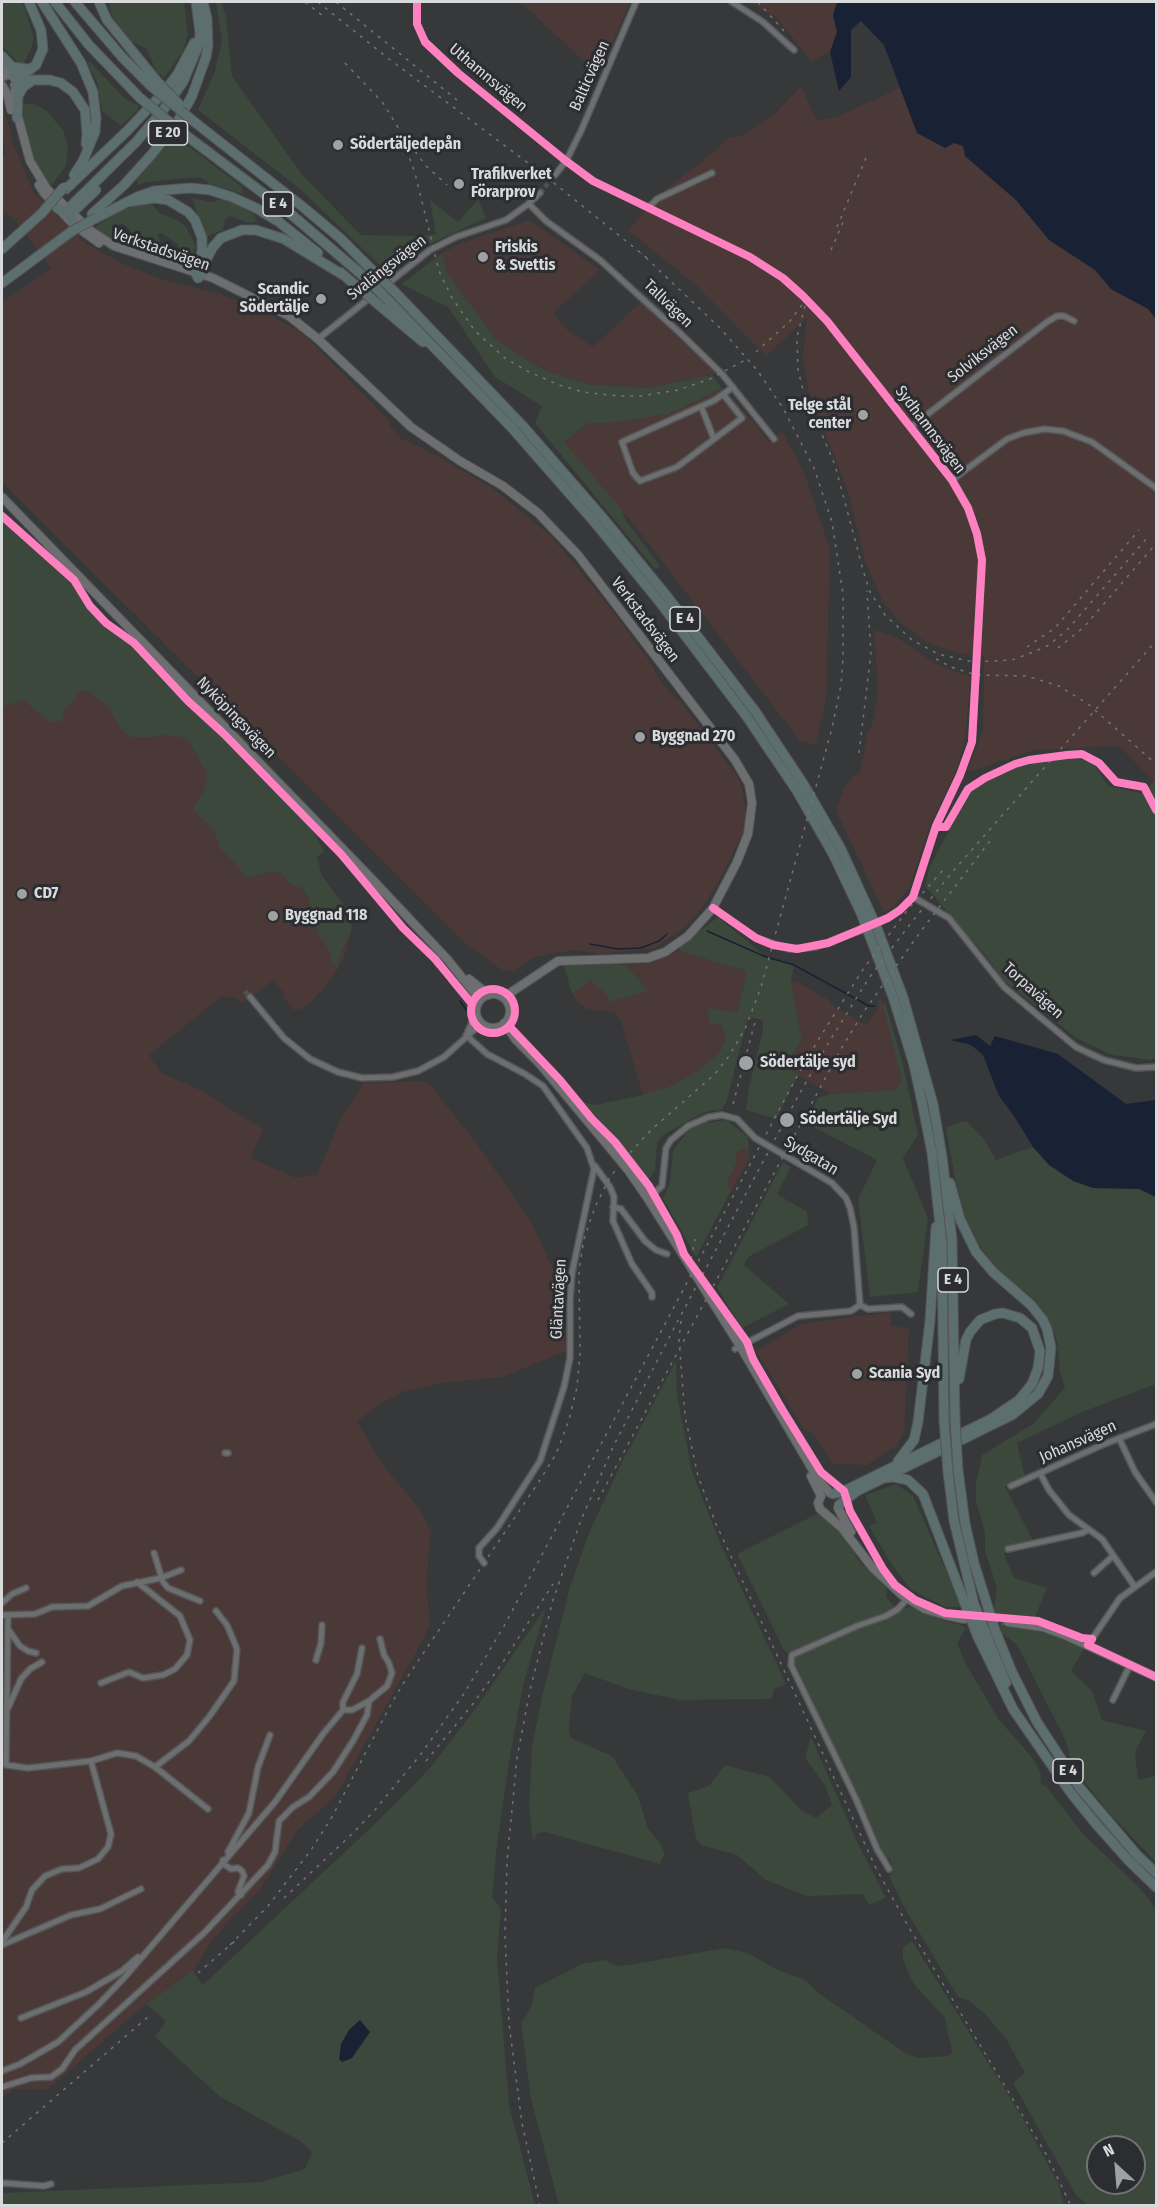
<!DOCTYPE html>
<html>
<head>
<meta charset="utf-8">
<style>
  body { margin:0 }
  #map { position:relative; width:1158px; height:2207px; overflow:hidden; background:#36383a; font-family:"Fira Sans Condensed",sans-serif }
  canvas { display:block }
  .frame { position:absolute; inset:0; border:3px solid #d8dadc; pointer-events:none }
  .north { position:absolute; left:1086px; top:2135px; width:60px; height:60px; box-sizing:border-box; background:#2b2d31; border:2px solid #707275; border-radius:50%; rotate:334deg; font-size:16px; font-weight:700; line-height:24px; text-align:center; color:#d8dadc }
  .north::after { content:''; display:block; margin:auto; width:21px; height:27px; background:#9fa1a3; clip-path:polygon(50% 0,100% 100%,50% 72%,0 100%) }
</style>
</head>
<body>
<div id="map">
<canvas width="1158" height="2207"></canvas>
<div class="frame"></div>
<div class="north">N</div>
</div>
<script>
const g = document.querySelector('canvas').getContext('2d');
g.lineJoin = 'round';
function fill(path, color) {
  g.fillStyle = color;
  g.fill(path, 'evenodd');
}
function toPath(rows) {
  const path = new Path2D();
  for (const r of rows) {
    if (r.length === 3) {
      path.moveTo(r[0] + r[2], r[1]);
      path.arc(r[0], r[1], r[2], 0, 2 * Math.PI);
      continue;
    }
    path.moveTo(r[0], r[1]);
    for (let i = 2; i < r.length; i += 2) path.lineTo(r[i], r[i + 1]);
  }
  return path;
}
function stroke(path, color, width, dash) {
  g.strokeStyle = color;
  g.lineWidth = width;
  g.lineCap = dash ? 'butt' : 'round';
  g.setLineDash(dash || []);
  g.stroke(path);
}
function drawText(font, color, halo, rows, align = 'center') {
  g.font = font + ' "Fira Sans Condensed",sans-serif';
  g.lineWidth = 6;
  g.setLineDash([]);
  g.textBaseline = 'middle';
  g.strokeStyle = halo;
  g.fillStyle = color;
  for (const [text, x, y, turn = 0] of rows) {
    g.save();
    g.translate(x, y);
    g.rotate((+turn || 0) * Math.PI / 180);
    g.textAlign = isNaN(turn) ? turn : align;
    if (halo) g.strokeText(text, 0, 0);
    g.fillText(text, 0, 0);
    g.restore();
  }
}
const industrial = toPath([
  [520,2,630,2,599,75],
  [748,2,837,2,833,15,837,32,830,52,811,61,776,17],
  [801,86,817,121,839,116,900,88,917,133,963,146,965,156,1016,200,1049,240,1095,270,1111,289,1149,309,1156,319,1156,784,1119,746,1035,750,967,772,983,731,984,656,961,654,927,643,900,622,883,602,865,561,847,489,808,388,803,356,807,318,766,356,697,286,628,230,661,193,705,159,729,138,741,136,774,115],
  [2,100,14,146,34,193,87,244,123,264,164,280,220,294,266,312,303,334,386,417,391,427,400,438,421,447,491,487,552,537,608,605,651,663,660,680,674,697,680,701,737,776,743,793,746,817,743,833,717,885,703,906,687,926,655,948,602,954,573,950,535,957,513,971,502,970,467,945,2,482,2,302,51,269,14,218,2,212,2,157,6,153,2,136],
  [530,220,600,270,553,313,567,330,593,347,642,301,715,372,712,375,646,388,588,384,546,371,496,340,447,272,442,253,462,243],
  [722,388,750,418,769,443,782,431,804,473,830,549,826,700,816,745,800,741,639,531,563,443,588,423,610,423],
  [874,630,898,638,933,662,949,670,971,676,965,740,955,774,930,825,909,888,893,907,884,912,836,811,844,788,853,777,860,773,867,734,872,725,878,692],
  [85,672,179,726,317,857,322,876,346,908,352,928,343,960,333,977,312,1001,301,1009,294,1010,283,997,285,995,274,980,242,1003,237,998,222,996,149,1055,160,1072,200,1090,263,1129,251,1158,296,1178,317,1174,343,1114,354,1100,363,1083,427,1081,477,1144,532,1223,563,1292,566,1351,502,1377,441,1383,402,1392,378,1405,357,1422,385,1468,420,1509,431,1532,426,1583,430,1622,423,1640,335,1797,298,1829,261,1888,214,1938,193,1971,146,2004,48,2089,15,2089,2,2097,2,691],
  [679,951,747,971,737,1013,721,1025,726,1038,720,1052,699,1070,673,1085,643,1095,620,1018,616,1015,615,1011,612,1012,587,1009,575,999,564,966,645,964],
  [795,981,829,1000,835,1008,867,1025,879,1006,878,1001,882,999,902,1081,895,1090,831,1094,784,1067,802,1040,791,983],
  [744,1148,751,1156,731,1191,727,1183,736,1164,736,1152],
  [890,1312,891,1325,909,1329,904,1433,896,1446,867,1465,833,1464,814,1435,805,1430,756,1351,801,1324]
]);
const green = toPath([
  [2,2,21,2,24,6,34,38,31,49,24,63,18,63,4,48,2,37],
  [109,2,184,2,188,35,182,53,164,78,156,71,147,49,130,41,112,16],
  [216,2,221,2,226,16,232,76,303,176,361,235,417,236,436,234,430,200,458,222,478,199,486,218,423,247,389,274,300,189,198,110,215,71,222,40],
  [86,61,91,63,125,99,138,105,138,110,121,126,102,111,97,82],
  [19,104,33,104,46,110,64,132,68,146,66,166,51,186,39,171,26,137],
  [175,136,242,187,243,194,210,184,200,177,146,182,138,185,136,180],
  [192,198,212,202,225,198,253,213,257,221,249,223,229,216,225,220,223,230,205,237],
  [147,203,153,205,159,213,177,220,186,227,196,246,193,254,186,258,176,243,161,233,158,234,165,257,158,257,152,245,147,242,142,243,139,249,133,247,130,230,122,223,117,226,115,232,119,245,105,236,95,227,119,210],
  [442,253,447,272,496,340,546,371,588,384,646,388,712,375,722,388,668,414,610,423,588,423,564,442,621,509,627,522,660,566,655,569,535,423,542,406,495,377,449,308,402,284],
  [2,516,74,580,90,606,106,623,134,643,188,701,224,734,286,798,313,831,324,851,317,857,322,876,346,908,352,928,341,953,338,967,333,965,329,950,318,934,309,899,302,888,291,885,281,873,267,872,246,878,237,865,220,848,214,831,193,809,205,788,207,773,187,738,163,734,153,737,130,737,119,727,109,707,88,691,81,691,62,713,63,720,52,723,33,709,25,699,2,707],
  [1065,757,1092,761,1108,786,1142,793,1154,781,1156,784,1156,1058,1151,1060,1112,1055,1076,1038,1002,979,987,957,925,886,930,866,970,791,983,780,1007,768],
  [718,917,766,957,794,965,791,983,802,1040,784,1067,798,1074,776,1119,746,1110,749,1087,763,1030,763,1020,748,1017,726,1104,725,1104,722,1110,708,1111,698,1115,663,1135,657,1143,655,1171,649,1179,583,1102,595,1105,643,1095,673,1085,699,1070,720,1052,726,1038,721,1025,709,1023,708,1008,737,1013,747,971,679,951,680,946],
  [597,963,626,965,648,991,609,1002,607,995,590,980,572,994,564,966],
  [885,1003,903,1064,918,1135,903,1158,928,1218,918,1292,870,1297,858,1199,877,1160,806,1123,818,1098,831,1094,895,1090,902,1081,883,1005],
  [726,1120,748,1137,749,1152,744,1148,736,1152,736,1164,727,1183,731,1191,696,1257,663,1198,670,1183,673,1150,689,1130,706,1123],
  [966,1121,984,1139,996,1160,1033,1147,1049,1165,1093,1188,1139,1189,1156,1197,1156,1384,1082,1412,1017,1443,1025,1477,1005,1487,1034,1542,1006,1546,1004,1549,1005,1557,1014,1578,1047,1588,1035,1617,995,1613,994,1609,997,1588,985,1551,985,1533,976,1501,976,1483,982,1455,1033,1424,1065,1388,1060,1372,1057,1340,1049,1320,1035,1300,1002,1274,989,1259,981,1248,966,1219,955,1179,946,1127],
  [783,1162,791,1167,777,1194,807,1212,808,1225,748,1257,744,1265,789,1304,742,1328,717,1288],
  [676,1361,677,1395,692,1472,721,1545,786,1684,774,1689,772,1699,680,1700,628,1689,585,1673,572,1696,569,1731,571,1738,612,1756,638,1796,648,1829,659,1842,665,1853,660,1864,545,1832,537,1833,533,1841,529,1807,532,1747,542,1697,570,1587,589,1533,622,1462],
  [896,1484,913,1496,962,1607,945,1607,910,1589,889,1560,869,1526,877,1523,865,1495],
  [817,1514,821,1516,839,1531,849,1543,859,1561,883,1584,887,1590,886,1597,898,1611,912,1606,944,1621,958,1624,966,1628,957,1643,967,1666,999,1720,1031,1756,1040,1771,1041,1784,1046,1786,1083,1834,1142,1890,1156,1910,1156,2205,1088,2205,1076,2195,1013,2083,1025,2073,1006,2039,986,2015,968,2000,958,1997,904,1907,889,1876,893,1869,890,1859,884,1856,867,1822,794,1662,795,1655,785,1652,737,1554],
  [1098,2147,1134,2147,1134,2183,1098,2183],
  [546,1607,523,1685,509,1762,497,1845,492,1897,501,1909,497,1958,509,2105,535,2205,2,2206,2,2193,261,2182,305,2169,312,2152,302,2142,219,2096,155,2037,166,2021,146,2004,193,1971,203,1985,380,1819,429,1769,474,1711],
  [1000,1626,1031,1629,1052,1635,1084,1649,1071,1671,1092,1691,1102,1720,1146,1731,1135,1752,1138,1780,1156,1776,1156,1862,1110,1814,1086,1784,1070,1758,1066,1741,1017,1645,1002,1633],
  [811,1737,860,1848,886,1898,869,1905,863,1894,807,1896,766,1880,737,1855,701,1845,696,1839,688,1793,709,1786,725,1765,770,1777,801,1810,816,1818,832,1805,826,1787,805,1758],
  [912,1941,1022,2117,1058,2183,1064,2205,559,2205,531,2099,521,2023,531,2008,535,1988,582,1964,605,1960,615,1965,623,1966,725,1948,747,1953,780,1971,805,1980,820,1994,905,2053,917,2058,949,2056,952,2052,945,2018,913,1983,903,1960,903,1947]
]);
const water = toPath([
  [837,2,1156,2,1156,319,1148,309,1111,289,1095,270,1049,240,1016,200,965,156,963,146,954,143,945,148,917,133,884,45,861,21,851,30,851,77,839,91,830,52,837,32,833,15],
  [976,1035,990,1046,995,1036,1058,1054,1126,1104,1156,1100,1156,1197,1139,1189,1093,1188,1073,1181,1049,1165,1033,1147,1014,1116,999,1096,983,1055,971,1045,950,1040],
  [360,2020,370,2032,352,2058,342,2062,339,2059,341,2044,349,2030]
]);
const stream = toPath([
  [707,931,766,957,794,965,869,1006,875,1006],
  [590,944,618,949,641,948,659,941,667,934],
  [438,968,448,981],
  [460,1001,467,1011]
]);
const minorTunnel = toPath([
  [540,193,555,175],
  [245,991,250,997]
]);
const secondaryTunnel = toPath([
  [977,1620,1008,1622]
]);
const minor = toPath([
  [417,2,417,24,425,42,458,73,566,161,593,181,750,257,783,278,803,296,827,321,911,427,952,480,968,508,977,534,982,560,972,742,960,775,936,826,913,897,900,910,880,922],
  [732,2,763,22,794,50],
  [555,175,566,161,581,131,636,2],
  [529,204,546,221,600,260,681,334,722,374,774,439],
  [649,207,657,199,712,173],
  [318,339,430,250,456,237,506,220,527,205,540,193],
  [723,394,742,418,677,467,640,481,633,473,622,442,715,400,733,387],
  [701,406,714,439],
  [911,427,1047,322,1057,316,1064,316,1074,321],
  [952,480,1007,439,1023,433,1044,429,1063,431,1092,442,1156,488],
  [913,897,949,918,1004,987,1076,1047,1104,1060,1136,1068,1156,1067],
  [713,908,756,938,789,949,816,947,861,930],
  [250,997,284,1038,310,1059,338,1072,362,1078,393,1077,418,1071,444,1057,482,1023],
  [468,1031,476,1013],
  [466,1035,487,1054,525,1074,543,1086,587,1148,594,1169,572,1273,570,1301,570,1358,564,1387,540,1461,497,1528,479,1548,479,1556,484,1563],
  [595,1166,610,1187,614,1197,613,1221,632,1264,652,1293,652,1297],
  [648,1199,662,1186,666,1148,671,1140,688,1126,709,1117,722,1115,737,1119,755,1138,832,1183,846,1198,850,1208,854,1227,860,1305,851,1311,798,1316,735,1349],
  [613,1207,621,1209,645,1241,656,1250,667,1254],
  [860,1305,868,1309,902,1307,911,1314],
  [1119,1438,1135,1472,1156,1502],
  [225,1453,228,1453],
  [1040,1473,1049,1490,1069,1515,1102,1539,1135,1587],
  [1011,1486,1102,1445,1156,1424],
  [1008,1549,1082,1533,1088,1530],
  [154,1553,163,1582,168,1588,200,1601],
  [1094,1573,1113,1556],
  [2,1603,12,1594,26,1588],
  [2,1615,35,1614,52,1607,88,1606,122,1586,161,1578,181,1570],
  [8,1629,20,1646,28,1651,36,1653],
  [1088,1645,1120,1598,1156,1572],
  [316,1660,321,1643,322,1625],
  [101,1683,129,1672,143,1678,163,1675,175,1669,187,1655,190,1640,180,1616,137,1582],
  [1113,1700,1130,1665],
  [8,1708,21,1679,30,1669,42,1662],
  [343,1710,352,1710,369,1701],
  [91,1761,117,1753,136,1756,155,1767,208,1809],
  [155,1767,189,1741,209,1717,234,1681,237,1649,227,1625,216,1611],
  [228,1852,249,1813,258,1767,270,1735],
  [223,1860,222,1863,231,1869,238,1868,242,1871,244,1876,238,1892,241,1895],
  [889,1869,877,1849,856,1799,791,1665,792,1655,857,1626,886,1616,898,1609,907,1599],
  [2,1942,26,1907,32,1890,45,1876,62,1869,79,1868,98,1859,108,1847,111,1834,91,1761,28,1768,6,1765,8,1616],
  [2,1945,71,1915,100,1909,141,1889],
  [21,2018,86,1992,122,1971,138,1957],
  [2,2071,20,2064,58,2042,98,2005,125,1977,275,1802,323,1734,343,1710,343,1702,357,1674,362,1648],
  [2,2087,31,2078,51,2077,62,2069,75,2050,205,1932,268,1865,275,1852,279,1821,293,1807,309,1797,333,1772,353,1741,367,1715,369,1701,387,1686,392,1673,389,1663,384,1655,380,1639],
  [2,2183,44,2186,51,2184]
]);
const secondary = toPath([
  [3,57,7,70,16,80,14,102,30,161,47,189,70,211,91,231,114,246,213,278,289,316,318,339,411,427,460,461,503,486,538,513,578,555,735,760,749,784,752,803,748,834,737,862,713,908,688,936,665,952,648,958,558,961,504,997],
  [2,77,10,74],
  [2,85,7,94,11,110],
  [39,185,44,193,74,225,99,243],
  [2,497,371,878,448,960,480,1000],
  [469,979,489,995],
  [493,1011,17],
  [504,1023,516,1040,539,1063,614,1153],
  [628,1170,648,1199,740,1346,818,1479,830,1493],
  [811,1476,821,1496],
  [821,1496,818,1503,820,1509,842,1528,872,1567,902,1595,925,1609,945,1615,964,1619],
  [838,1508,851,1532],
  [1008,1622,1043,1627,1065,1635,1156,1677]
]);
const motorway = toPath([
  [42,2,81,63,93,92,96,118,95,132,83,161,74,175],
  [55,2,89,45,140,98],
  [75,2,122,57,151,86],
  [99,2,107,20,156,80],
  [2,56,12,67,29,69],
  [13,75,24,74,36,65,43,49,41,30,29,2],
  [15,85,29,80,50,80,61,83,73,92,85,110,87,134,86,144],
  [17,118,18,96,23,87,29,83],
  [192,120,303,207,341,239,377,275],
  [183,133,292,215,369,281],
  [66,189,127,131,163,93,177,75,194,43],
  [127,202,155,198,168,200,188,212,195,220,202,238,202,251,195,272,198,278,202,274,208,256,213,247,221,238,242,230,256,230,284,239,343,275],
  [57,208,66,212,76,209,96,190],
  [92,214,124,185,152,154,178,121,192,96,206,57,208,46,207,18,203,2],
  [96,218,137,197,154,191,190,188,210,190,232,197,256,208,279,222,318,253],
  [74,225,70,215,72,205,136,142,164,109,183,82,199,44,200,33,196,2],
  [2,249,42,213],
  [340,272,360,289],
  [2,283,72,231],
  [395,292,523,426,603,518,666,595,755,711,804,785,841,849,877,928,903,997,933,1104,942,1156,952,1240,955,1419],
  [387,299,511,427,596,524,658,600,747,717,797,791,833,854,861,913,893,997,914,1065,923,1107,932,1153,942,1243,944,1420],
  [379,305,423,342],
  [898,1461,914,1440,918,1422,930,1321,936,1227],
  [958,1470,965,1523,974,1563,995,1630,1012,1672,1037,1722,1080,1788,1137,1855,1156,1873],
  [948,1472,954,1521,974,1604,1006,1683],
  [884,1478,894,1477,908,1480,923,1494,977,1635,1013,1709,1071,1793,1096,1824,1129,1861,1156,1887],
  [833,1494,844,1491,991,1419,1019,1400,1032,1384,1038,1368,1040,1351,1032,1328,1020,1318,1003,1313,995,1314,980,1320,970,1332,966,1340,959,1379],
  [839,1505,857,1491,1012,1415,1038,1394,1048,1376,1051,1348,1047,1329,1043,1320,1031,1305,993,1272,976,1252,960,1219,950,1183]
]);
const rail = toPath([
  [305,2,323,16],
  [318,2,389,59,544,175,647,258],
  [336,2,457,100],
  [758,2,784,31],
  [345,63,383,103,399,129,415,173,439,271,452,298,475,331,505,358,527,371,559,385,583,392,618,396,640,396,678,390,710,379,745,360],
  [410,144,425,165,447,185],
  [837,227,868,153],
  [831,250,844,220],
  [805,306,797,337,798,370,803,390,835,465,863,570,870,592,885,615,912,640,938,654,973,662,1012,660,1036,651,1049,645,1068,629,1147,538],
  [756,352,790,321,802,305],
  [1027,647,1055,628,1139,530],
  [1058,648,1084,627,1154,546],
  [936,659,951,667,976,675,1027,676,1059,686,1088,704,1156,764],
  [859,753,871,653,867,591],
  [733,1104,755,1022],
  [691,1259,695,1239],
  [681,1321,679,1339,685,1416,698,1476,716,1524,876,1868,908,1926,1046,2154,1071,2206],
  [598,1500,841,1049,863,1013,921,931,990,841],
  [426,1761,472,1705,501,1665,553,1584],
  [284,1898,352,1834,374,1811,421,1754,465,1692,504,1626,795,1080,820,1037,864,968,909,908,944,869],
  [230,1945,268,1906,311,1850,332,1817,390,1706,406,1679,540,1480,556,1454,569,1420,577,1387,580,1355,579,1270,584,1239,595,1207,610,1177,628,1155,651,1130,715,1074,729,1056,745,1029,761,987,832,728,841,685,843,659,843,594,832,522,814,468,783,408,757,370,720,328,641,253],
  [198,1973,236,1940],
  [2,2143,148,2017],
  [540,2206,522,2123,509,2024,505,1935,507,1861,517,1758,530,1690,553,1600,581,1520,614,1445,674,1328,796,1100,829,1042,869,978,911,923,954,870,1156,641]
]);
const secondaryBridge = toPath([
  [614,1153,628,1170]
]);
const motorwayBridge = toPath([
  [156,80,179,104],
  [151,86,192,120],
  [140,98,183,133],
  [42,213,64,187],
  [72,231,96,218],
  [377,275,395,292],
  [369,281,387,299],
  [360,289,379,305],
  [955,1419,958,1470],
  [944,1420,948,1472]
]);
const cycleway = toPath([
  [417,2,417,24,425,42,458,73,566,161,593,181,750,257,783,278,803,296,827,321,952,480,968,508,977,534,982,560,972,742,960,775,936,826,913,897,900,910,888,918,828,943,797,949,773,945,756,938,713,908],
  [2,516,74,580,90,606,106,623,134,643,188,701,224,734,341,854,403,928,435,959,472,1004],
  [940,827,946,827,968,789,985,778,1015,764,1029,760,1067,755,1082,754,1099,763,1116,782,1144,787,1156,810],
  [493,1011,22],
  [509,1026,560,1080,592,1119,615,1142,649,1186,677,1235,684,1254,747,1342,753,1359,782,1409,821,1472,844,1491,850,1511,883,1569,895,1585,915,1600,945,1613,1038,1621,1082,1638,1092,1639],
  [1092,1639,1088,1645,1156,1677]
]);
const markers = [
  [338,145,6,"#9fa1a3"],
  [459,184,6,"#9fa1a3"],
  [483,257,6,"#9fa1a3"],
  [321,299,6,"#9fa1a3"],
  [863,415,6,"#9fa1a3"],
  [640,737,6,"#9fa1a3"],
  [22,894,6,"#9fa1a3"],
  [273,916,6,"#9fa1a3"],
  [746,1063,8,"#9fa1a3"],
  [787,1120,8,"#9fa1a3"],
  [857,1374,6,"#9fa1a3"]
];
const shields = [
  [168,133,39],
  [278,204,30],
  [685,619,30],
  [953,1280,30],
  [1068,1771,30]
];
const shieldNames = [
  ["E 20",168,133],
  ["E 4",278,204],
  ["E 4",685,619],
  ["E 4",953,1280],
  ["E 4",1068,1771]
];
const streetNames = [
  ["Balticvägen",590,76,-66],
  ["Uthamnsvägen",488,78,40],
  ["Verkstadsvägen",161,250,19],
  ["Svalängsvägen",387,268,-38],
  ["Tallvägen",668,304,44],
  ["Solviksvägen",983,354,-38],
  ["Sydhamnsvägen",930,430,53],
  ["Verkstadsvägen",645,620,53],
  ["Nyköpingsvägen",236,718,46],
  ["Torpavägen",1033,991,42],
  ["Sydgatan",811,1156,31],
  ["Gläntavägen",559,1299,-87],
  ["Johansvägen",1078,1442,-24]
];
const poiNames = [
  ["Södertäljedepån",350,145],
  ["Trafikverket",471,175],
  ["Förarprov",471,193],
  ["Friskis",495,248],
  ["& Svettis",495,266],
  ["Scandic",309,290,"right"],
  ["Södertälje",309,308,"right"],
  ["Telge stål",851,406,"right"],
  ["center",851,424,"right"],
  ["Byggnad 270",652,737],
  ["CD7",34,894],
  ["Byggnad 118",285,916],
  ["Södertälje syd",760,1063],
  ["Södertälje Syd",800,1120],
  ["Scania Syd",869,1374]
];
fill(industrial, '#4b3937');
fill(green, '#3c483c');
fill(water, '#192235');
stroke(stream, '#192235', 1.5);
stroke(minorTunnel, '#4e5052', 5, [5, 2.5]);
stroke(secondaryTunnel, '#4e5052', 8, [8, 4]);
stroke(minor, '#535456', 8);
stroke(secondary, '#535456', 10);
stroke(motorway, '#535456', 11);
stroke(minor, '#6d6e70', 5);
stroke(secondary, '#6d6e70', 8);
stroke(motorway, '#5c6f6e', 9);
stroke(rail, '#727476', 1.5, [3, 6]);
stroke(secondaryBridge, '#535456', 10, []);
stroke(motorwayBridge, '#535456', 11, []);
stroke(secondaryBridge, '#6d6e70', 8);
stroke(motorwayBridge, '#5c6f6e', 9);
stroke(cycleway, '#ff80c0', 8);
for (const [x, y, r, color] of markers) {
  const dot = new Path2D();
  dot.arc(x, y, r, 0, 2 * Math.PI);
  g.fillStyle = color;
  g.fill(dot);
  stroke(dot, '#2b2d31', 2);
}
for (const [x, y, w] of shields) {
  const box = new Path2D();
  box.roundRect(x - w / 2, y - 12, w, 24, 4.5);
  g.fillStyle = '#2b2d31';
  g.fill(box);
  stroke(box, '#d8dadc', 1.5);
}
drawText('bold 15px', '#d8dadc', null, shieldNames);
drawText('16px', '#d8dadc', '#2b2d31', streetNames);
drawText('bold 16px', '#d8dadc', '#2b2d31', poiNames, 'left');
</script>
</body>
</html>
